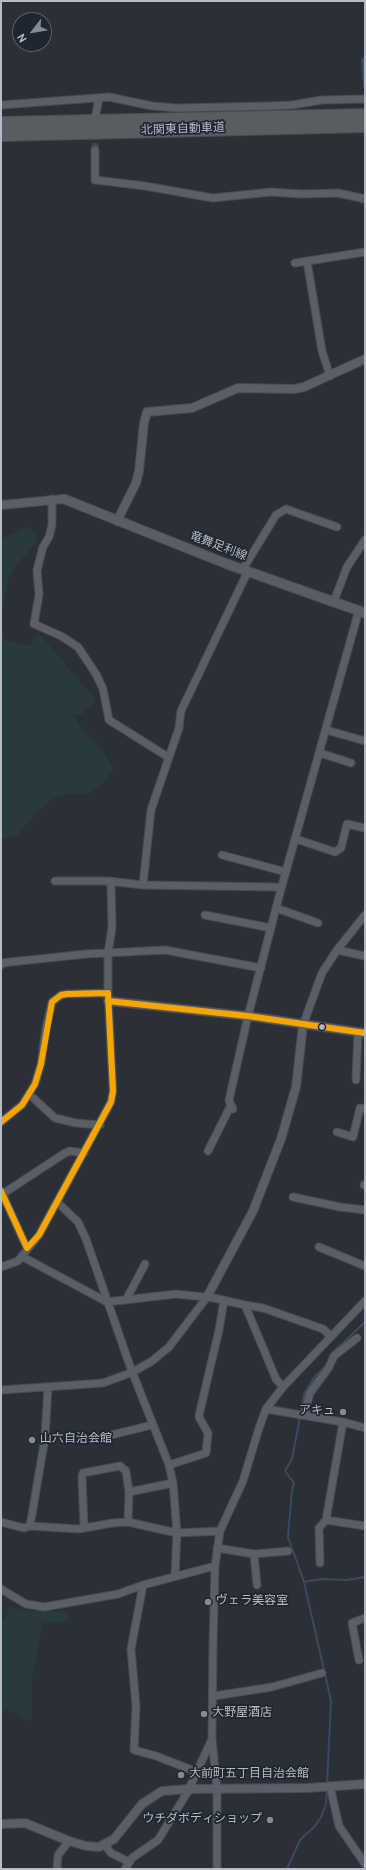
<!DOCTYPE html>
<html>
<head>
<meta charset="utf-8">
<style>
  body { margin:0 }
  #map { position:relative; width:366px; height:1870px; overflow:hidden; background:#2b3037; font-family:Overpass,sans-serif }
  canvas { display:block }
  .frame { position:absolute; inset:0; border:2px solid #b5bcc8; pointer-events:none }
  .north { position:absolute; left:12px; top:12px; width:40px; height:40px; box-sizing:border-box; background:#1e2632; border:1px solid #5a626e; border-radius:50%; rotate:239deg; font-size:11px; font-weight:700; line-height:16px; text-align:center; color:#b5bcc8 }
  .north::after { content:''; display:block; margin:auto; width:14px; height:18px; background:#858b95; clip-path:polygon(50% 0,100% 100%,50% 72%,0 100%) }
</style>
</head>
<body>
<div id="map">
<canvas width="366" height="1870"></canvas>
<div class="frame"></div>
<div class="north">N</div>
</div>
<script>
const g = document.querySelector('canvas').getContext('2d');
g.lineJoin = 'round';
function fill(path, color) {
  g.fillStyle = color;
  g.fill(path, 'evenodd');
}
function toPath(rows) {
  const path = new Path2D();
  for (const r of rows) {
    path.moveTo(r[0], r[1]);
    for (let i = 2; i < r.length; i += 2) path.lineTo(r[i], r[i + 1]);
  }
  return path;
}
function stroke(path, color, width, dash) {
  g.strokeStyle = color;
  g.lineWidth = width;
  g.lineCap = dash ? 'butt' : 'round';
  g.setLineDash(dash || []);
  g.stroke(path);
}
function drawText(font, color, halo, rows, align = 'center') {
  g.font = font + ' Overpass,"Noto Sans JP",sans-serif';
  g.lineWidth = 3.5;
  g.setLineDash([]);
  g.textBaseline = 'middle';
  g.strokeStyle = halo;
  g.fillStyle = color;
  for (const [text, x, y, turn = 0] of rows) {
    g.save();
    g.translate(x, y);
    g.rotate((+turn || 0) * Math.PI / 180);
    g.textAlign = isNaN(turn) ? turn : align;
    if (halo) g.strokeText(text, 0, 0);
    g.fillText(text, 0, 0);
    g.restore();
  }
}
const green = toPath([
  [30,526,39,539,20,561,8,580,1,621,1,539],
  [1,628,6,641,29,646,39,633,96,701,82,714,74,715,82,729,103,750,113,768,103,783,88,794,72,793,59,795,38,810,17,836,1,839],
  [10,1607,33,1611,68,1611,69,1622,42,1623,32,1680,32,1719,27,1722,7,1709,1,1714,1,1622,4,1619]
]);
const water = toPath([
  [365,56,365,87,363,87,361,59]
]);
const stream = toPath([
  [301,1413,304,1394,315,1376,325,1368,331,1354,365,1322],
  [300,1417,292,1459,285,1471,294,1483,292,1490,288,1537,304,1582,331,1701,327,1784],
  [304,1582,321,1579,347,1580,365,1577],
  [287,1869,300,1840,315,1826,321,1817,326,1804,327,1788]
]);
const minorTunnel = toPath([
  [95,150,96,130]
]);
const minor = toPath([
  [1,105,109,97,152,106,177,108,269,106,292,105,322,100,365,99],
  [96,114,99,98],
  [95,150,95,180,145,186,213,198,271,192,302,194,338,193,365,199],
  [307,261,322,351,330,376],
  [295,263,365,252],
  [52,499,52,525,49,537,43,547,37,570,39,595,34,624,61,636,78,647,96,674,103,689,109,720,168,757],
  [243,569,276,515,286,509,337,527],
  [334,601,347,567,365,540],
  [326,730,365,741],
  [320,753,351,763],
  [296,839,335,852,341,848,347,824,365,828],
  [222,855,286,872],
  [55,881,108,881,143,885,276,887,281,889],
  [143,885,151,810,179,728,181,711,248,571],
  [276,908,318,923],
  [205,915,271,928],
  [337,950,365,956],
  [1,965,1,963,86,954,165,950,261,968],
  [303,1025,322,973,337,950,365,915],
  [356,1080,358,1032],
  [29,1094,55,1118,76,1123,100,1125],
  [233,1109,229,1100,248,1016,281,889,359,610],
  [1,1122,22,1105,35,1084,41,1064,46,1028,52,1002,61,995,67,994,108,993],
  [337,1132,353,1137,360,1108,365,1109],
  [208,1151,230,1107],
  [364,1185,365,1185],
  [1,1191,27,1248],
  [1,1195,65,1153,70,1151,84,1153],
  [293,1197,340,1207,365,1210],
  [57,1202,78,1222,86,1239,131,1369,169,1465,173,1483,177,1533,175,1576],
  [319,1247,365,1266],
  [23,1257,107,1302,176,1294,214,1298,245,1305,276,1379,283,1387],
  [1,1267,18,1261,39,1235,111,1102,113,1091,108,993,108,953,112,928,111,883],
  [126,1300,145,1264],
  [245,1305,263,1308,323,1329,331,1336],
  [1,1390,103,1383,133,1372,152,1361,169,1347,207,1297],
  [266,1409,343,1422,365,1428],
  [304,1415,310,1393,329,1367,334,1356,357,1338],
  [343,1422,326,1520,365,1526],
  [95,1439,152,1425],
  [169,1465,206,1453,208,1433,199,1417,200,1411,219,1330,224,1300],
  [129,1492,173,1483],
  [1,1522,24,1528,30,1526,79,1529,112,1523,128,1522,177,1533,220,1531],
  [30,1526,45,1438,48,1387],
  [84,1527,82,1477,83,1473,120,1466,126,1471,129,1492,128,1522],
  [217,1548,254,1554,288,1551],
  [254,1554,257,1585],
  [320,1563,319,1528,326,1520],
  [143,1585,131,1649,136,1706,134,1750,156,1756,197,1772],
  [1,1589,26,1604,44,1607,118,1594,143,1585,215,1566],
  [359,1660,352,1623,365,1618],
  [214,1696,272,1687,322,1673],
  [330,1786,339,1826,365,1864],
  [105,1845,111,1853,129,1862],
  [57,1869,58,1855,69,1841],
  [125,1869,132,1858,158,1840,187,1793,212,1739],
  [217,1869,217,1788,212,1739,213,1646,215,1566,220,1531,243,1481,259,1428,266,1409,283,1387,365,1301]
]);
const tertiary = toPath([
  [1,505,64,499],
  [117,521,136,483,139,471,144,423,147,412,192,408,238,388,294,389,304,387,365,359],
  [108,1001,248,1016,365,1033],
  [207,1297,253,1211,281,1139,296,1087,303,1025],
  [1,1824,25,1823,69,1841,86,1846,99,1847,114,1839,142,1804,162,1791,189,1789,308,1788,365,1784]
]);
const secondary = toPath([
  [64,499,227,564,365,613]
]);
const motorway = toPath([
  [1,123,365,115],
  [1,135,365,126]
]);
const bus1 = toPath([
  [108,1001,248,1016,365,1033],
  [1,1122,22,1105,35,1084,41,1064,52,1002,61,995,67,994,108,993],
  [1,1191,27,1248],
  [27,1248,39,1235,111,1102,113,1091,108,993]
]);
const markers = [
  [322,1027,3.5,"#b5bcc8"],
  [343,1412,4,"#858b95"],
  [32,1440,4,"#858b95"],
  [208,1602,4,"#858b95"],
  [204,1714,4,"#858b95"],
  [181,1775,4,"#858b95"],
  [270,1820,4,"#858b95"]
];
const streetNames = [
  ["北関東自動車道",183,130,-2],
  ["竜舞足利線",218,547,21]
];
const poiNames = [
  ["アキュ",335,1412,"right"],
  ["山六自治会館",40,1440],
  ["ヴェラ美容室",216,1602],
  ["大野屋酒店",212,1714],
  ["大前町五丁目自治会館",189,1775],
  ["ウチダボディショップ",262,1820,"right"]
];
fill(green, '#283a3d');
fill(water, '#3a4962');
stroke(stream, '#3a4962', 2);
stroke(minorTunnel, '#40454d', 7, [7, 3.5]);
stroke(minor, '#484c52', 9);
stroke(tertiary, '#484c52', 10);
stroke(secondary, '#484c52', 11);
stroke(motorway, '#484c53', 14);
stroke(minor, '#5b5e65', 7);
stroke(tertiary, '#5b5e65', 8);
stroke(secondary, '#595d64', 9);
stroke(motorway, '#5a5d5f', 12);
stroke(bus1, '#f7a600', 6);
for (const [x, y, r, color] of markers) {
  const dot = new Path2D();
  dot.arc(x, y, r, 0, 2 * Math.PI);
  g.fillStyle = color;
  g.fill(dot);
  stroke(dot, '#1e2632', 1.5);
}
drawText('12px', '#b5bcc8', '#1e2632', streetNames);
drawText('12px', '#b5bcc8', '#1e2632', poiNames, 'left');
</script>
</body>
</html>
